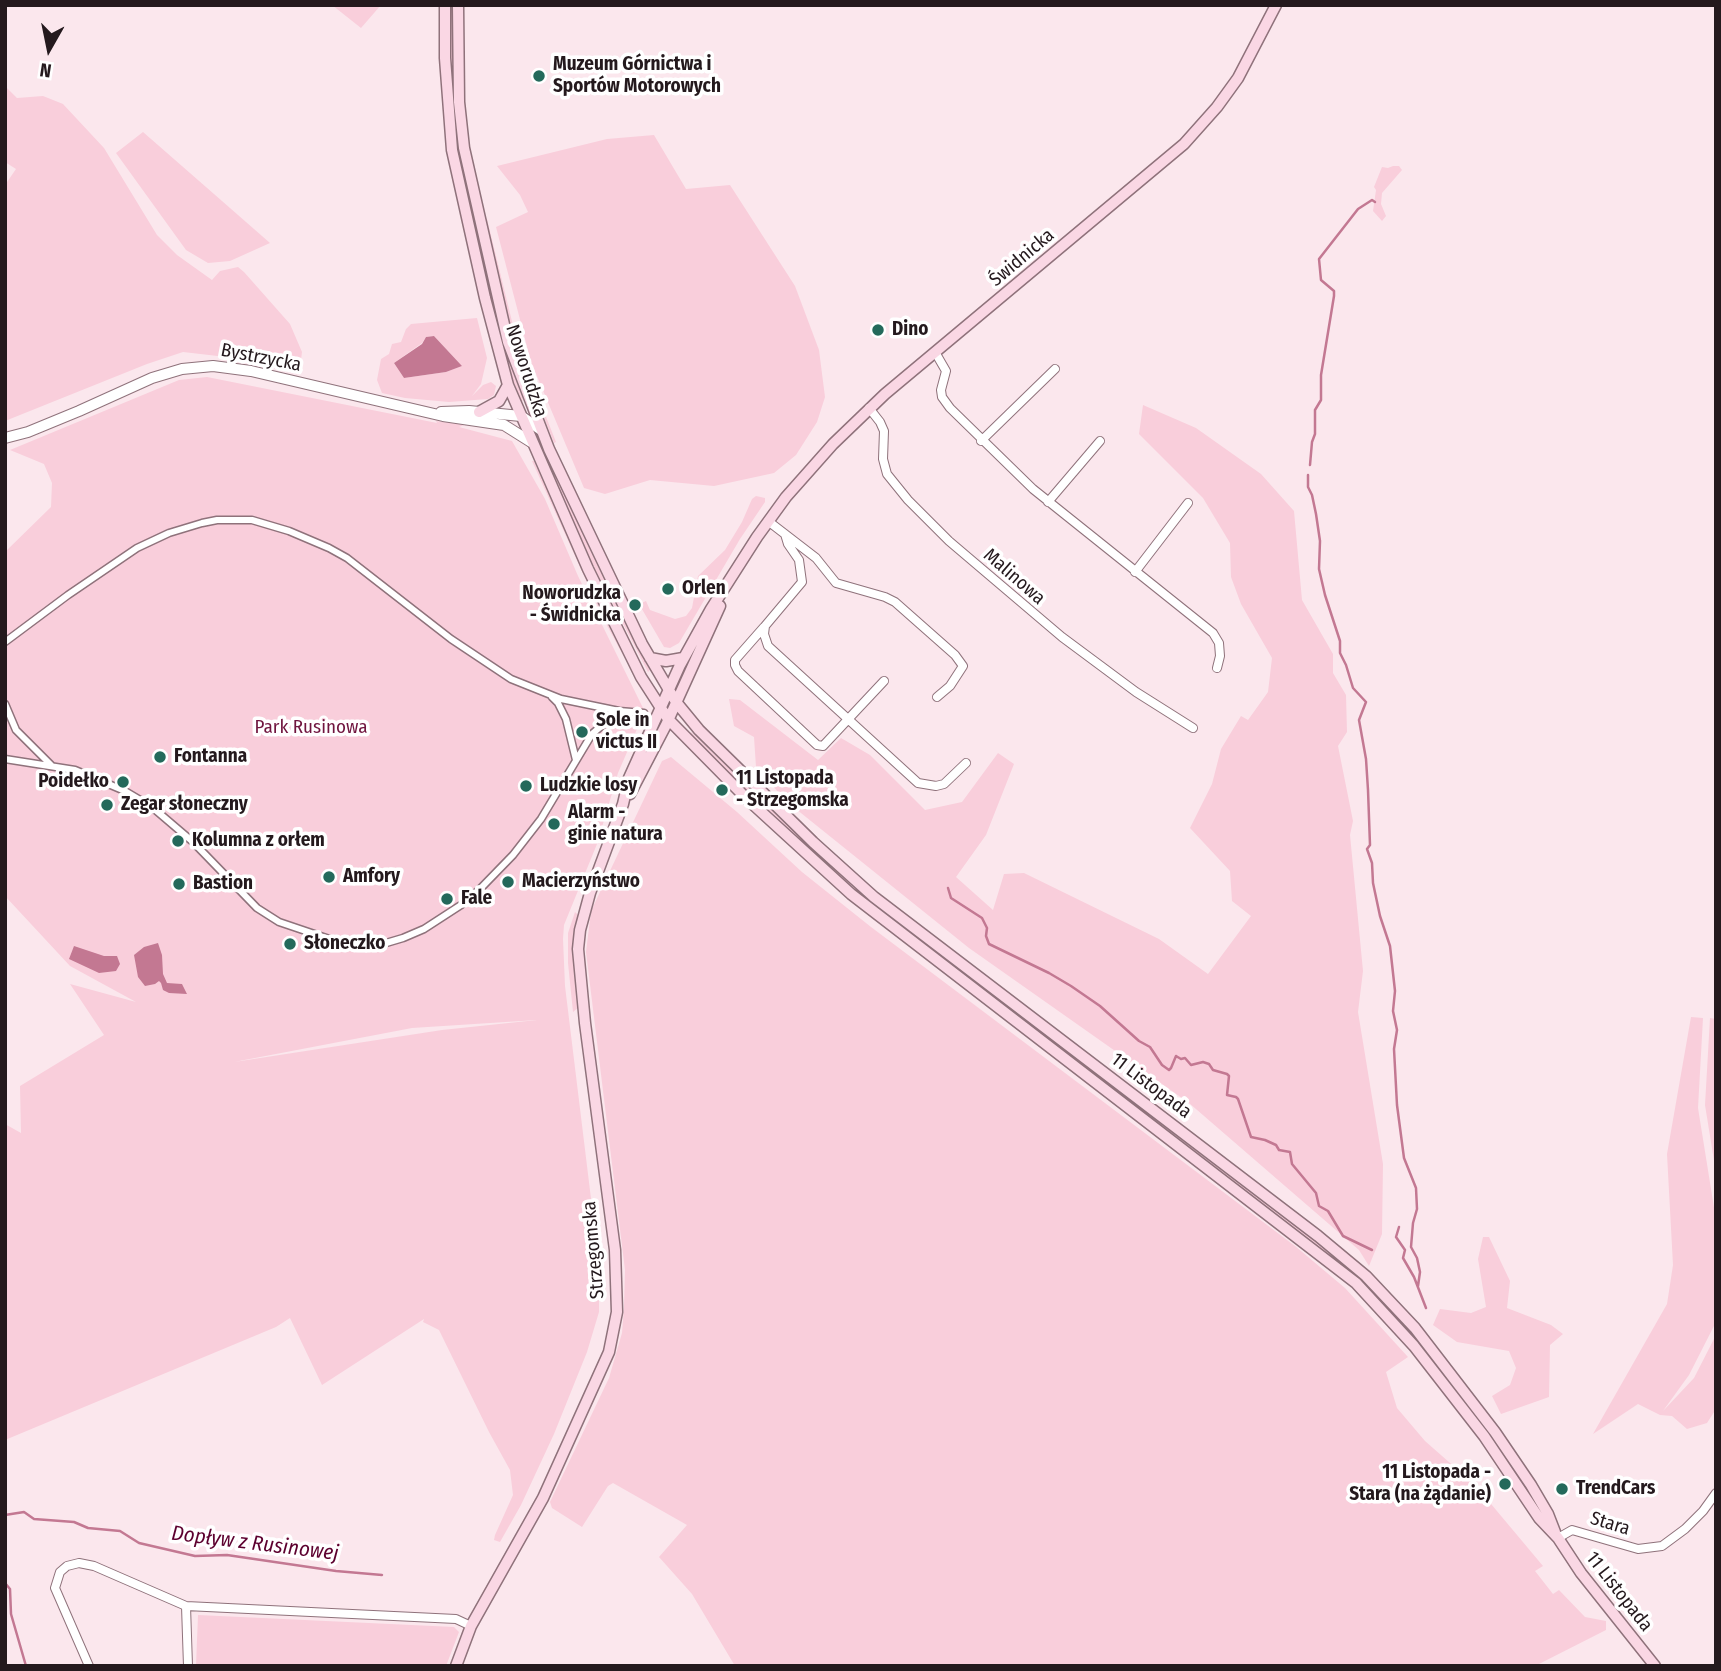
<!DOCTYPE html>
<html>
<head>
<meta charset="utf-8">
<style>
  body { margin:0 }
  #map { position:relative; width:1721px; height:1671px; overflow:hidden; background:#fbe7ed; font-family:"Fira Sans Condensed",sans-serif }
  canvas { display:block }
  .frame { position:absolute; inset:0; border:7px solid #24191d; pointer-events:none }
  .north { position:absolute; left:14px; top:14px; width:70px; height:70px; -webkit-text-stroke:5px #fff; paint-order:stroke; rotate:189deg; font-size:19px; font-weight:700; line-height:28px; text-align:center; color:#24191d }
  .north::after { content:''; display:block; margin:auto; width:24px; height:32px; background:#24191d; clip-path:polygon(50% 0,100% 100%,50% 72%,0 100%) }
</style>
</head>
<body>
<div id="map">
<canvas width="1721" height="1671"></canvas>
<div class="frame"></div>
<div class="north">N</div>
</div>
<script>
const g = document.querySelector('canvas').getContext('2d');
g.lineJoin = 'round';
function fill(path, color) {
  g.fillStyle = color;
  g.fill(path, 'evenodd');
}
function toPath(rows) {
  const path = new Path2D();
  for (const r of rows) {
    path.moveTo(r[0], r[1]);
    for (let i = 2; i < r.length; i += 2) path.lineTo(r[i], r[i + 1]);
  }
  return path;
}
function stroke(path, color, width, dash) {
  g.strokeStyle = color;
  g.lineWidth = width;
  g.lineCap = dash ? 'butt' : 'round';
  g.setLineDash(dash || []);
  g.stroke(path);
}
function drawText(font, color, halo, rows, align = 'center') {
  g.font = font + ' "Fira Sans Condensed",sans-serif';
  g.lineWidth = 7;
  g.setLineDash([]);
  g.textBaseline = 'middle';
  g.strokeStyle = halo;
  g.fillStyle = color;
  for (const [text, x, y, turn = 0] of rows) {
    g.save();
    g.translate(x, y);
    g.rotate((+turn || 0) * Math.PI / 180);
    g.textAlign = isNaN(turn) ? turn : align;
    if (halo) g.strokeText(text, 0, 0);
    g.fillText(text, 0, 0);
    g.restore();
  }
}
const green = toPath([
  [332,5,381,5,361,28],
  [450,5,453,5,454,96,461,157,502,332,524,395,521,406,495,322,456,149,450,82],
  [5,86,17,98,43,96,63,104,104,148,157,235,177,255,212,280,220,271,238,267,244,272,290,324,302,352,299,375,235,358,183,352,147,364,5,421,5,185,16,169,5,162],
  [143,132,214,194,270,243,230,261,208,263,186,250,116,153],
  [654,135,686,189,730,185,795,286,819,350,825,397,817,422,796,455,774,473,714,486,650,480,605,494,584,488,531,362,496,227,528,212,520,195,497,166,607,139],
  [1393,166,1399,166,1402,170,1382,193,1381,204,1386,216,1382,221,1373,211,1376,190,1374,187,1382,167,1388,168],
  [487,219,518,346,556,442,554,443,515,344,484,220],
  [477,318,487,358,481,384,472,396,483,385,491,382,496,386,494,395,488,399,449,402,405,398,382,393,377,380,381,359,389,354,392,344,401,342,406,329,411,324],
  [434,336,462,366,446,372,404,378,394,363,422,343,426,337],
  [207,377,437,423,436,421,464,425,459,427,512,441,545,499,578,576,643,708,640,722,618,773,597,844,564,925,563,939,565,986,599,1264,599,1312,587,1352,554,1434,521,1505,500,1542,494,1540,495,1535,513,1495,510,1470,489,1432,439,1330,423,1322,424,1319,322,1385,290,1318,276,1327,5,1440,5,1124,21,1133,20,1086,104,1035,70,984,136,1002,70,966,5,896,5,552,51,507,52,483,44,464,10,450,179,380],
  [537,1020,442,1030,234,1062,412,1028],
  [1143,405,1196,428,1261,474,1294,511,1302,600,1333,654,1333,673,1346,695,1347,732,1338,746,1353,821,1350,835,1363,971,1358,1012,1383,1164,1382,1234,1369,1266,1359,1250,1189,1103,969,948,786,801,756,767,754,737,734,726,729,699,740,700,818,760,841,738,870,755,925,810,962,802,998,753,1014,764,986,835,956,877,993,910,1004,874,1024,873,1159,939,1208,974,1251,916,1232,901,1230,871,1190,828,1212,784,1221,749,1241,716,1248,720,1268,692,1272,658,1241,604,1231,577,1230,543,1203,498,1139,434],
  [545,455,650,670,648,672,584,548,542,457],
  [532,461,534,461,636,679,604,620],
  [756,496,765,498,765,502,740,539,679,643,670,648,664,647,639,604,646,601,650,610,675,619,686,616,692,608,698,576,725,550,742,522,752,499],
  [691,732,814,850,876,904,1322,1245,1372,1287,1418,1339,1483,1422,1545,1513,1542,1515,1502,1454,1416,1341,1392,1313,1350,1271,874,907,744,790,689,735],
  [671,757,737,812,802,872,871,927,1295,1246,1345,1288,1408,1357,1386,1372,1397,1408,1425,1441,1458,1470,1466,1465,1481,1492,1543,1566,1535,1571,1553,1594,1559,1590,1585,1617,1606,1621,1606,1630,1535,1666,735,1666,692,1594,659,1557,687,1525,613,1483,608,1486,582,1527,552,1508,550,1502,609,1378,622,1333,624,1307,625,1270,586,952,591,911,662,761],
  [575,912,579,916,579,1007,573,1012,568,963,568,933],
  [1691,1017,1703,1018,1698,1108,1716,1220,1716,1322,1689,1375,1663,1411,1694,1378,1716,1335,1716,1409,1707,1423,1687,1429,1672,1416,1660,1415,1638,1404,1593,1434,1667,1304,1673,1265,1667,1154],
  [1710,1018,1716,1019,1716,1173,1705,1105],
  [1483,1237,1489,1237,1510,1281,1507,1308,1551,1325,1563,1334,1550,1345,1549,1397,1501,1414,1492,1396,1510,1385,1516,1368,1509,1351,1457,1342,1433,1325,1440,1309,1471,1313,1486,1307,1478,1259],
  [198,1615,454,1627,459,1632,446,1666,196,1666]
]);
const water = toPath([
  [434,336,462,366,446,372,404,378,394,363,422,344,426,337],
  [158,943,162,955,163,974,167,983,182,984,187,994,169,993,163,990,161,983,159,981,155,984,145,986,138,977,134,955,144,947],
  [74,946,104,956,117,956,120,964,116,971,99,973,69,959]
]);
const stream = toPath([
  [1310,465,1312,442,1315,434,1315,410,1321,400,1321,375,1334,296,1334,291,1321,280,1319,259,1358,209,1372,200,1375,202],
  [1308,475,1308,487,1312,495,1316,514,1320,541,1319,569,1325,595,1340,641,1340,653,1346,665,1353,688,1366,702,1359,720,1366,759,1368,790,1370,845,1367,849,1372,863,1373,883,1380,916,1390,946,1395,991,1393,1011,1397,1030,1394,1049,1397,1105,1404,1158,1416,1188,1417,1209,1413,1223,1411,1247,1417,1258,1420,1272,1418,1286],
  [948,888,951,898,982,918,987,928,986,936,989,944,1049,973,1071,986,1100,1006,1139,1041,1150,1047,1162,1065,1169,1070,1171,1068,1176,1056,1181,1059,1185,1058,1191,1065,1203,1062,1209,1064,1213,1070,1227,1074,1229,1076,1227,1095,1236,1097,1238,1099,1251,1137,1265,1140,1276,1145,1279,1150,1290,1152,1292,1164,1316,1193,1319,1206,1328,1211,1343,1236,1372,1250],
  [1399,1227,1396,1237,1405,1250,1403,1258,1414,1277,1426,1308],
  [5,1515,24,1512,34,1519,74,1522,88,1528,120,1531,139,1543,195,1556,227,1555,336,1571,382,1575],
  [5,1583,10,1589,11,1614,26,1666]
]);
const pedestrian = toPath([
  [5,642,68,595,137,548,169,533,202,523,217,520,252,520,289,531,329,548,347,558,451,639,511,679,561,699,619,711,644,713],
  [552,697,558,703,566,719,576,760],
  [5,704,16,730,52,766],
  [5,759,75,770,125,791,152,807,193,842,257,908,279,922,350,946,376,946,403,938,424,929,461,905,479,890,513,855,541,819,592,734,619,711]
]);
const minor = toPath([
  [935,352,946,371,941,390,942,397,950,408,1033,489,1213,633,1219,643,1220,656,1217,668],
  [869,408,880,422,884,431,883,459,887,474,908,500,949,541,1062,637,1136,692,1193,728],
  [981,441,1055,369],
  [1048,502,1100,441],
  [768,521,816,558,836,583,885,597,895,602,955,655,963,666,950,686,937,697],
  [785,534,788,544,799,560,802,582,765,626,764,634,768,646,918,783,936,786,944,784,966,763],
  [1135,572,1188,503],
  [764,627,735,660,735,665,738,671,817,745,823,746,884,681],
  [1558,1538,1572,1530,1638,1549,1662,1546,1685,1529,1703,1511,1716,1493],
  [186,1606,188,1666],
  [89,1666,55,1588,60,1572,67,1566,79,1563,94,1566,186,1606,456,1619,471,1626]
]);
const tertiary = toPath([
  [441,412,469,411,521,416,541,430],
  [5,438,28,432,79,411,152,378,182,369,213,366,251,371,443,416,504,425,531,442]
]);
const secondary = toPath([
  [445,5,445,58,452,150,485,298,508,385,588,569,641,677,668,719,746,798,851,894,1356,1283,1414,1346,1484,1436,1539,1518,1558,1538,1581,1573,1655,1666],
  [458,5,459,102,464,148,508,342,549,449,642,644,676,702,699,730,751,781,813,842,874,897,1318,1236,1366,1276,1415,1328,1495,1432,1531,1485,1548,1514,1555,1532],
  [479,412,499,401,508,385],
  [650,658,666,661,683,658],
  [630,794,666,725,720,606],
  [456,1666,471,1626,543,1498,609,1352,617,1312,615,1250,585,1023,578,949,580,930,590,893,623,804,629,778,680,665,711,609,757,537,786,497,833,444,885,394,1184,144,1217,107,1238,78,1276,5]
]);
const markers = [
  [539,76,7,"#24695b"],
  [878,330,7,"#24695b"],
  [668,589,7,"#24695b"],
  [635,605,7,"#24695b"],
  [582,732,7,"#24695b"],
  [160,757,7,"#24695b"],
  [123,782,7,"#24695b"],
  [526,786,7,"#24695b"],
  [722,790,7,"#24695b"],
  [107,805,7,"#24695b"],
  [554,824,7,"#24695b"],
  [178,841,7,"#24695b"],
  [329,877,7,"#24695b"],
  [508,882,7,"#24695b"],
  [179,884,7,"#24695b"],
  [447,899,7,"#24695b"],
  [290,944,7,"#24695b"],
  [1505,1484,7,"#24695b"],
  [1562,1489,7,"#24695b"]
];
const poiNames = [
  ["Muzeum Górnictwa i",553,65],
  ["Sportów Motorowych",553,87],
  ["Dino",892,330],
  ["Orlen",682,589],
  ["Noworudzka",621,594,"right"],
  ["- Świdnicka",621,616,"right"],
  ["Sole in",596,721],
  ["victus II",596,743],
  ["Fontanna",174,757],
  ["11 Listopada",736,779],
  ["- Strzegomska",736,801],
  ["Poidełko",109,782,"right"],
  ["Ludzkie losy",540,786],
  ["Zegar słoneczny",121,805],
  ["Alarm -",568,813],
  ["ginie natura",568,835],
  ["Kolumna z orłem",192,841],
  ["Amfory",343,877],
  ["Macierzyństwo",522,882],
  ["Bastion",193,884],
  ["Fale",461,899],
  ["Słoneczko",304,944],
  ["11 Listopada -",1491,1473,"right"],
  ["Stara (na żądanie)",1491,1495,"right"],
  ["TrendCars",1576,1489]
];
const streetNames = [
  ["Świdnicka",1022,258,-40],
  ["Bystrzycka",261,358,11],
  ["Noworudzka",526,371,72],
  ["Malinowa",1014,577,41],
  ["11 Listopada",1151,1086,37],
  ["Strzegomska",594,1250,-95],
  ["Stara",1610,1524,17],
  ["11 Listopada",1619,1592,52]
];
const parkNames = [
  ["Park Rusinowa",311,728]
];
const waterNames = [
  ["Dopływ z Rusinowej",255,1544,7]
];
fill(green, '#f9cedb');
fill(water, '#c37892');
stroke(stream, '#c37892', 2.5);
stroke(pedestrian, '#8f727b', 9);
stroke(minor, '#8f727b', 10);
stroke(tertiary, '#8f727b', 12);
stroke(secondary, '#8f727b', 13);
stroke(pedestrian, '#fff', 6);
stroke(minor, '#fff', 8);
stroke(tertiary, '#fff', 10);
stroke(secondary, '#fad7e4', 10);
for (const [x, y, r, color] of markers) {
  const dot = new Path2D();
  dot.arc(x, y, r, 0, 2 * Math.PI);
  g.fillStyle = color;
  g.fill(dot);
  stroke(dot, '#fff', 2.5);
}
drawText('bold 19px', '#24191d', '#fff', poiNames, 'left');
drawText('19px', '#24191d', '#fff', streetNames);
drawText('19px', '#70153f', '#fff', parkNames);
drawText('italic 21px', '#5c002f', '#fff', waterNames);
</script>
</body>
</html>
